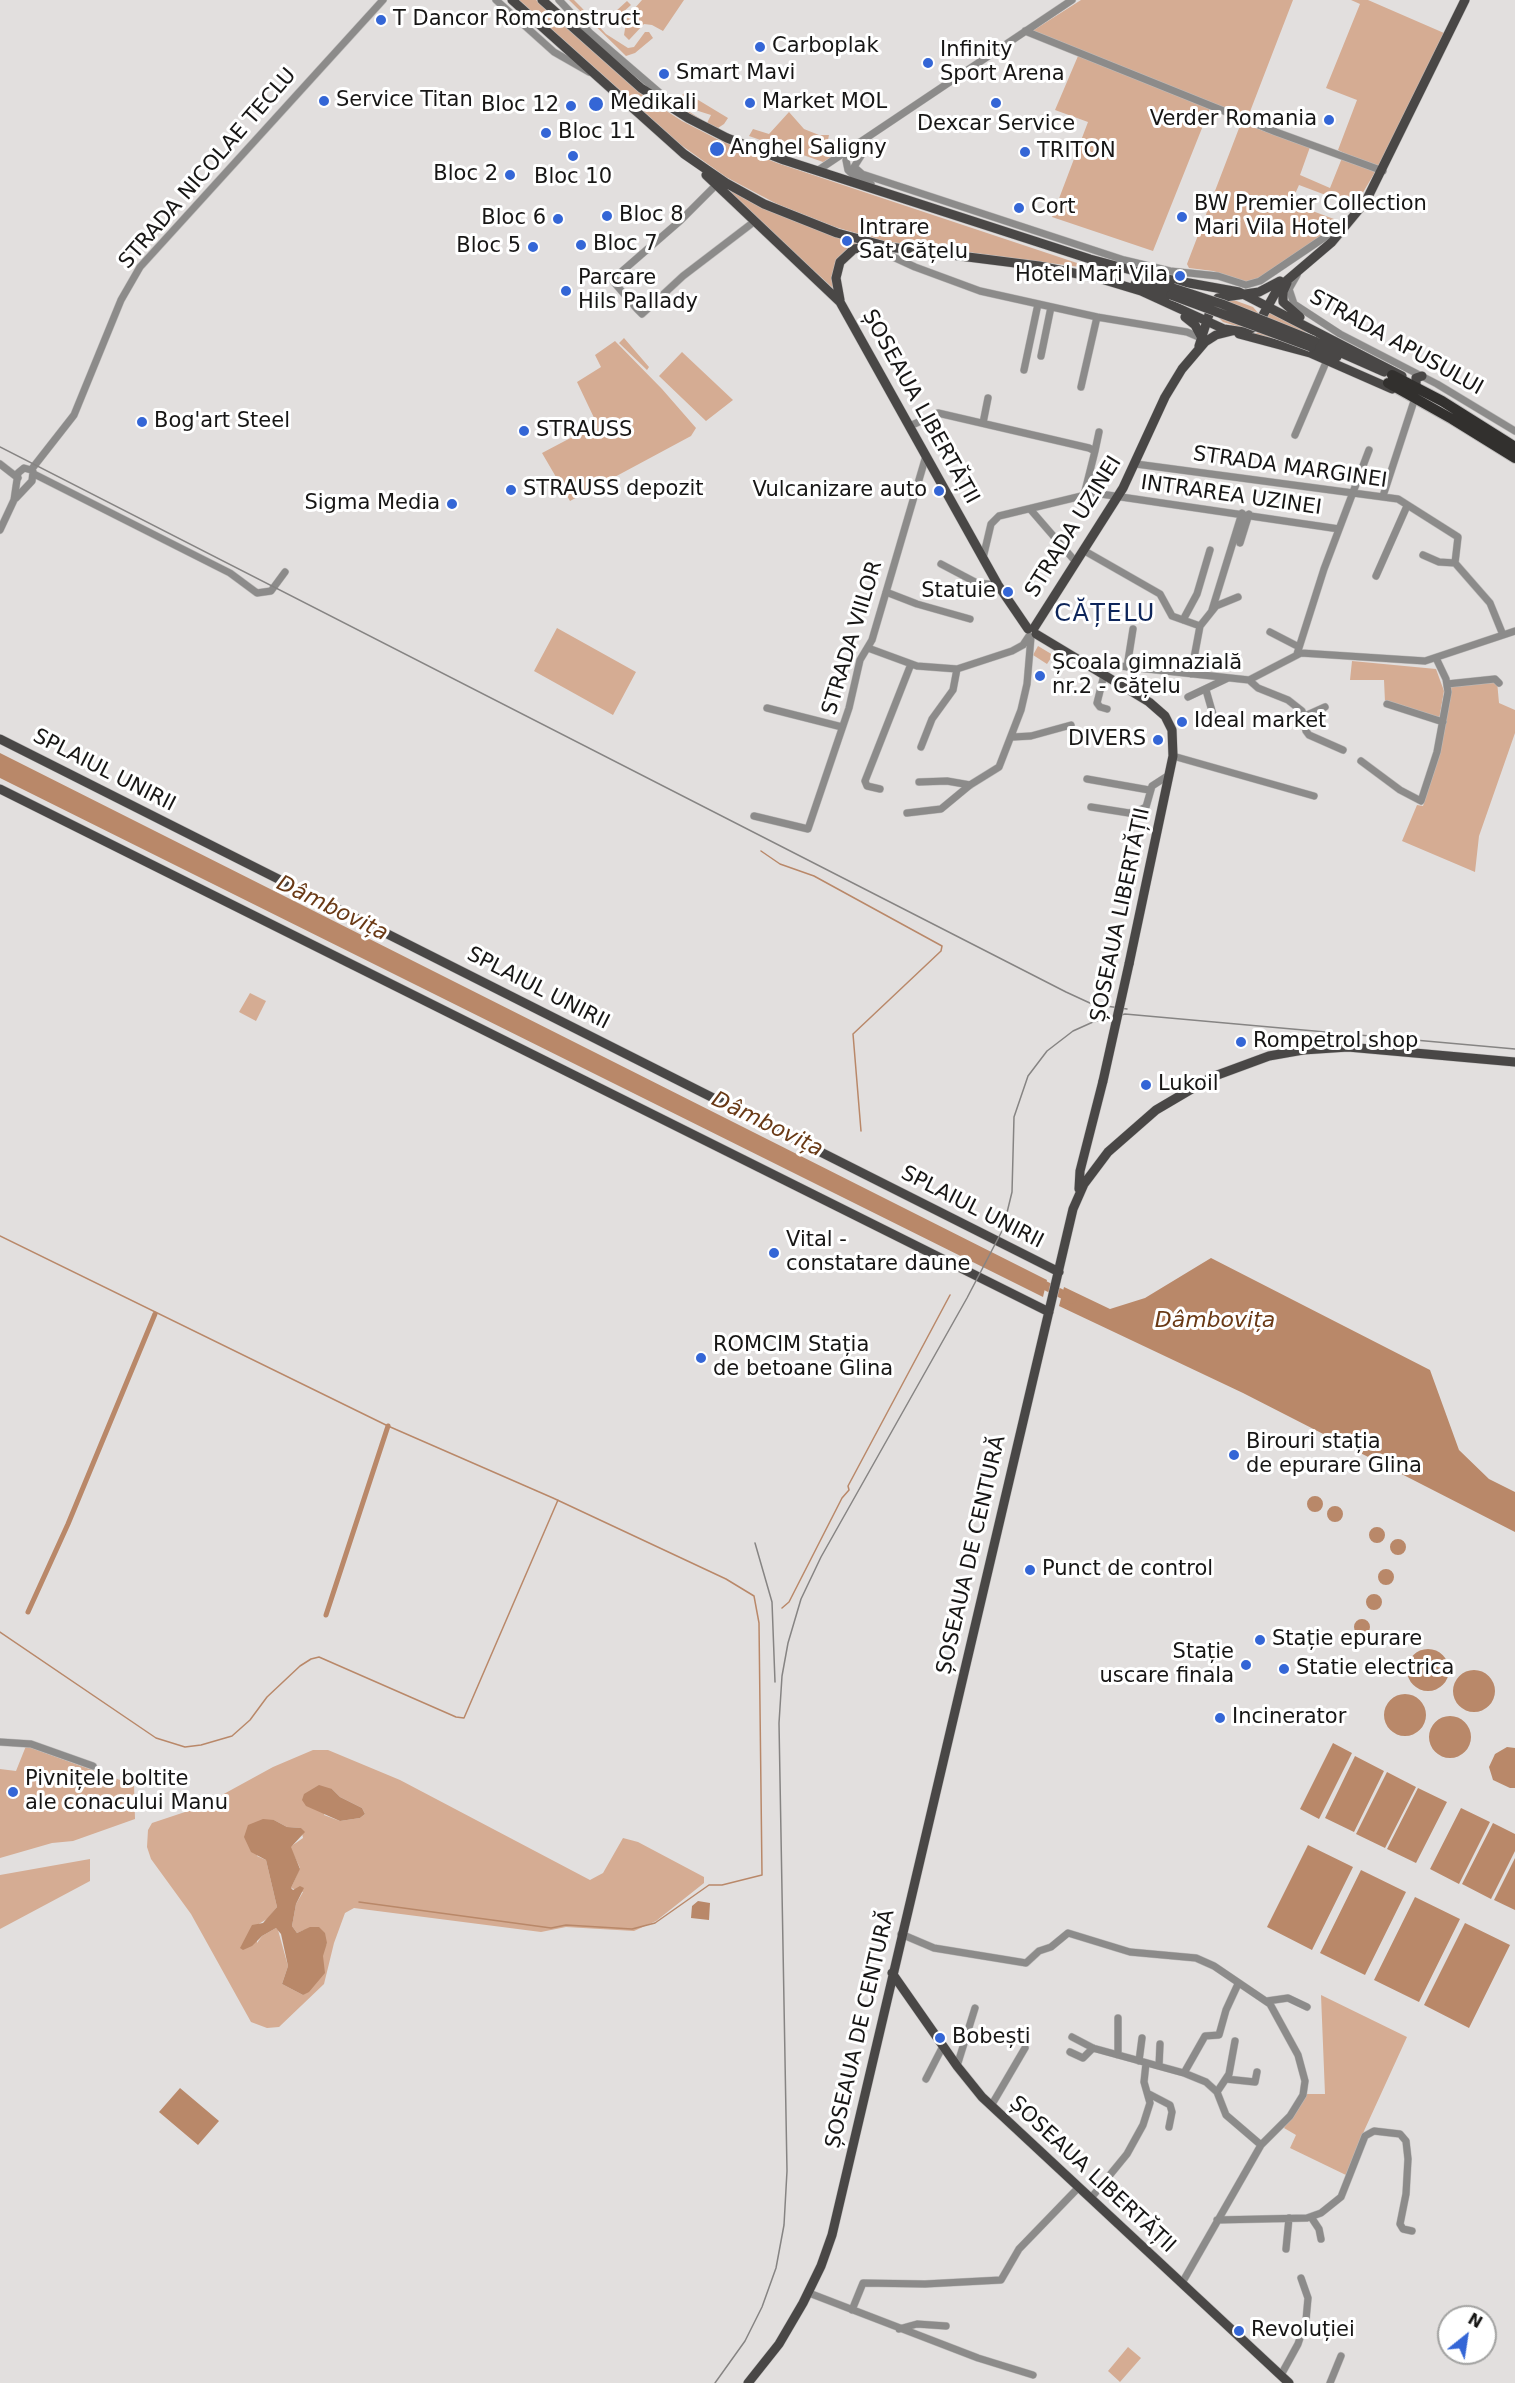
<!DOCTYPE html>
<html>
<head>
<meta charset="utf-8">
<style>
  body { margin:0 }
  #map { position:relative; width:1515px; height:2383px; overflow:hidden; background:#e2dfde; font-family:"DejaVu Sans",sans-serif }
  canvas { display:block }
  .north { position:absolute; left:1437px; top:2305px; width:60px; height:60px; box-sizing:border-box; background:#fff; border:2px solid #a2a2a1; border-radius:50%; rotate:30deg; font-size:16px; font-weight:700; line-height:24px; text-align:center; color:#171615 }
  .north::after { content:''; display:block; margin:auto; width:21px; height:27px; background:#3466d6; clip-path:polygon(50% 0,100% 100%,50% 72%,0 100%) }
</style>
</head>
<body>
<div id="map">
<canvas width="1515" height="2383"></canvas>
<div class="north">N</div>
</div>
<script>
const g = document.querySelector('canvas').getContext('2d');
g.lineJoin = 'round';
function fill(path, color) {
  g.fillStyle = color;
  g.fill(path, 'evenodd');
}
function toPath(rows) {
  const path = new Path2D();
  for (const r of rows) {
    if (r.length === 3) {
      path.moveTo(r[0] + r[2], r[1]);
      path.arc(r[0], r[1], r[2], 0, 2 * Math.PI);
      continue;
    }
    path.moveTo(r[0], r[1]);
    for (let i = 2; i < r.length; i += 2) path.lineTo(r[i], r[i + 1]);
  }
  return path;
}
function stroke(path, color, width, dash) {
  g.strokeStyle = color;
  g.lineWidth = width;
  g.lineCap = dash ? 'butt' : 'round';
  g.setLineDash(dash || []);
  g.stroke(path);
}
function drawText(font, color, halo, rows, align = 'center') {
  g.font = font + ' "DejaVu Sans",sans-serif';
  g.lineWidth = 6;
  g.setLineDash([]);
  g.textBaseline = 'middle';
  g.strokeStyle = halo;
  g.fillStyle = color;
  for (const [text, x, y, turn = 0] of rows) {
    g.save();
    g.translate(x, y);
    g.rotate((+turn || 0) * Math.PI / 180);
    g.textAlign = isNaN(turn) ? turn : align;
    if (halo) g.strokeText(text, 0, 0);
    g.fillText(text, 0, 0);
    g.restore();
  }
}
const green = toPath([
  [519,0,536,0,648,99,682,121,719,140,777,163,1095,269,884,241,835,227,777,204,726,177,681,145],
  [569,0,574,0,581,7,606,34,628,48,634,47,645,32,649,32,653,38,635,53,626,56],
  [642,0,684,0,663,31,652,25,644,24,629,40,624,35,627,17],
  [1081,0,1293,0,1246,122,1210,108,1153,251,1052,217,1088,122,1055,110,1078,56,1026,35],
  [1351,0,1368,0,1444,33,1381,162,1355,206,1299,185,1291,203,1342,222,1261,278,1247,282,1213,271,1189,268,1187,264,1241,123,1310,147,1300,175,1330,188,1344,153,1338,150,1357,100,1326,88,1360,4],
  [627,1,631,5,622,13,606,18,598,15,601,11,607,14,616,11],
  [685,92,728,118,724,124,718,128,693,118,676,102],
  [692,109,711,115,707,123,688,111],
  [789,112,804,129,819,135,829,135,826,150,835,155,823,162,749,136,753,129,769,134],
  [712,178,794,221,857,243,851,248,834,289],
  [1231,299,1253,307,1259,314,1243,328,1223,322,1216,315,1217,305],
  [1268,312,1306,330,1299,346,1253,335,1258,332],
  [624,338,649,367,647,370,619,343],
  [615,341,662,389,696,428,691,436,570,501,542,453,597,424,577,382,601,367,595,355],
  [682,352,733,400,706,421,659,376],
  [557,628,636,672,613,715,534,671],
  [1038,646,1053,655,1047,664,1033,655],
  [1352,661,1436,669,1444,691,1439,720,1385,702,1384,680,1350,680],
  [1497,681,1499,703,1515,710,1515,733,1479,836,1475,872,1402,841,1417,805,1423,806,1440,751,1451,685],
  [250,993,266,1001,256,1021,239,1012],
  [26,1746,134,1785,135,1819,73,1841,52,1843,0,1858,0,1769,16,1771],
  [313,1750,328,1750,400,1780,590,1880,603,1873,623,1838,638,1842,704,1877,704,1883,656,1921,634,1931,566,1927,541,1932,354,1908,345,1913,334,1943,324,1984,279,2027,267,2028,251,2022,191,1914,151,1859,147,1847,148,1830,152,1823,200,1807,273,1767],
  [332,1789,340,1797,362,1808,365,1814,360,1818,340,1821,324,1815],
  [274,1820,287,1827,301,1828,303,1838,290,1847,300,1868,291,1888,303,1892,296,1904,292,1926,297,1933,304,1930,327,1943,303,1995,282,1984,288,1966,278,1930,276,1928,262,1936,257,1943,257,1925,267,1919,277,1907,266,1860,257,1856],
  [90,1859,90,1881,0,1929,0,1875],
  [1321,1995,1407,2037,1364,2131,1348,2176,1290,2148,1296,2135,1284,2128,1306,2094,1325,2094],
  [1128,2347,1141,2358,1120,2382,1108,2371]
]);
const water = toPath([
  [0,753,1047,1280,1043,1297,0,778],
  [1211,1258,1430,1370,1459,1450,1489,1479,1515,1492,1515,1532,1243,1393,1059,1306,1064,1287,1110,1309,1145,1298],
  [1315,1504,8],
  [1335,1514,8],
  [1377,1535,8],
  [1398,1547,8],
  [1386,1577,8],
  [1374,1602,8],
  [1362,1627,8],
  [1428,1670,21],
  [1474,1691,21],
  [1405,1715,21],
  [1450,1737,21],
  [1333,1743,1352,1753,1319,1819,1300,1809],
  [1507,1747,1515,1748,1515,1788,1510,1788,1493,1780,1489,1767,1495,1754],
  [1355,1756,1384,1771,1354,1832,1325,1818],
  [1387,1772,1416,1787,1385,1848,1356,1834],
  [319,1785,332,1789,340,1797,362,1808,365,1814,360,1818,340,1821,306,1806,302,1800,304,1794],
  [1418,1788,1447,1802,1416,1863,1387,1849],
  [1461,1808,1490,1822,1459,1884,1430,1869],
  [263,1819,274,1820,287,1827,301,1828,305,1832,291,1847,300,1869,291,1888,293,1890,300,1886,304,1888,296,1904,292,1926,297,1933,310,1927,319,1927,325,1933,327,1943,323,1956,325,1973,309,1992,303,1995,282,1984,288,1966,281,1934,276,1928,262,1936,252,1946,243,1950,240,1948,252,1925,263,1923,277,1907,266,1860,251,1852,244,1837,248,1825],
  [1493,1823,1515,1834,1515,1851,1491,1899,1462,1884],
  [1308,1845,1353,1867,1312,1950,1267,1927],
  [1515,1858,1515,1910,1494,1900],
  [1361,1870,1406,1892,1365,1975,1320,1953],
  [1415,1897,1460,1919,1419,2002,1374,1980],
  [698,1901,710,1903,709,1920,691,1918,692,1906],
  [1465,1923,1510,1945,1469,2028,1424,2005],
  [180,2088,219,2121,198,2145,159,2112]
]);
const stream = toPath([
  [761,851,780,864,814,876,942,946,941,951,853,1034,861,1131],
  [0,1236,388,1426,553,1498,726,1579,754,1596,759,1623,762,1875,722,1885,709,1885,655,1923,632,1929,566,1925,551,1928,359,1902],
  [782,1608,789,1602,842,1498,849,1490,848,1486,950,1295],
  [0,1632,156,1738,185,1747,201,1745,232,1736,250,1720,267,1697,300,1666,311,1659,319,1657,456,1717,464,1718,558,1500]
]);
const canal = toPath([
  [28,1612,68,1524,155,1314],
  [326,1615,388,1426]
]);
const river = toPath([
  [1036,1281,1072,1299]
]);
const minor = toPath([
  [496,0,554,52,589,72],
  [559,0,590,33,675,106],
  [1025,31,1276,132,1383,171],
  [860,142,864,151,854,167,862,174,1124,260,1170,271,1218,276,1246,285,1260,281,1343,225],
  [851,150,846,160,848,170,856,178,871,184],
  [817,171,1072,0],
  [716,185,681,220,612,280,637,309,642,314,683,276,755,221],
  [878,245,891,256,915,267,980,291,1097,317,1187,332,1201,338],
  [1297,275,1289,289,1294,304,1340,334,1437,384,1515,431],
  [1041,356,1051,307],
  [1024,370,1038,304],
  [1081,387,1097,317],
  [983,423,988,398],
  [910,426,938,413,1089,448,1095,451,1084,495],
  [1295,435,1327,360],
  [1095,451,1099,432],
  [0,464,18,478],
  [1136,464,1398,499,1458,537,1455,563,1490,603,1503,635],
  [31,470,74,415,121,300,140,267,383,0],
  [34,474,230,573,257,593,271,591,285,572],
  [1383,496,1414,401],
  [16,498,32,481,33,472],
  [1030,509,1075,561],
  [0,530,14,500,18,473,24,468,31,470],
  [1240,543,1249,514],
  [1083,550,1160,594,1172,616,1200,626],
  [1423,555,1439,562,1455,563],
  [983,558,991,524,999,516,1094,493,1339,529],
  [941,564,977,583,998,585],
  [1376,576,1407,506],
  [886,592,917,604,970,619],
  [1212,610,1242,513],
  [1183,620,1197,594,1210,550],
  [1270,632,1299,647],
  [868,648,917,666,957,669,1012,651,1023,645,1029,636],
  [1297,654,1324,569,1369,450],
  [1091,667,1101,664,1249,680,1301,653,1425,661,1515,631],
  [1127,667,1133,629],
  [1191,674,1200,626,1216,606,1238,597],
  [1104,675,1097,703,1100,707,1107,709],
  [1249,680,1258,688,1288,700,1302,711,1306,731,1309,735,1343,750],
  [1447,684,1495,679,1499,683],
  [1206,690,1214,718],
  [1188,697,1228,678],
  [1387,704,1443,722],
  [767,708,842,727],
  [1305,716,1325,707],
  [1013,737,1031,736,1071,725],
  [921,747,932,719,953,690,957,669],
  [1173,756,1314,796],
  [1361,761,1400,790,1421,801,1437,752,1448,692,1446,679,1436,658],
  [1087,779,1149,790],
  [919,782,947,781,970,785],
  [880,789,867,786,865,781,911,664],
  [1091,807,1129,813,1142,809,1146,807,1152,786,1169,775],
  [907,813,941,809,970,785,999,767,1021,710,1027,684,1031,637],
  [754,816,808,829,849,708,860,660,872,640,926,456],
  [0,1742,31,1744,93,1766],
  [901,1934,934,1948,1026,1963,1039,1951,1051,1947,1068,1933,1130,1952,1196,1958,1214,1966,1270,2004,1298,2055,1305,2081,1303,2095,1290,2116,1261,2145,1182,2283],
  [1267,2001,1288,1998,1307,2007],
  [1118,2018,1118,2055],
  [1072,2037,1093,2048,1184,2073,1206,2082,1217,2092,1226,2115,1261,2145],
  [1070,2052,1083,2058,1093,2048],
  [1139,2061,1142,2038],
  [957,2066,975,2008],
  [1159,2066,1160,2044],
  [1184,2073,1205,2036,1219,2035,1226,2010,1238,1984],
  [926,2079,943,2046],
  [1226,2079,1255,2082,1257,2072],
  [1217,2092,1229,2074,1235,2041],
  [1149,2094,1170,2105,1172,2112,1169,2127],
  [991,2106,1025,2048],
  [1091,2198,1127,2154,1143,2125,1150,2103,1144,2082,1146,2063],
  [1311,2217,1319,2229,1321,2239],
  [1217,2220,1307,2218,1321,2213,1341,2197,1365,2136,1374,2131,1400,2134,1406,2141,1408,2159,1406,2194,1400,2224,1403,2229,1412,2231],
  [1286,2249,1289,2218],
  [809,2293,978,2358,1033,2375],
  [852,2310,863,2283,925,2284,1001,2280,1019,2249,1079,2187],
  [899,2329,917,2324,946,2326],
  [1281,2375,1298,2344,1306,2320,1308,2298,1301,2278],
  [1330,2383,1341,2356]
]);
const major = toPath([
  [512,0,684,154,726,183,764,204,837,233,889,247,1039,266,1098,278,1141,291,1224,329,1244,332,1257,326,1278,288,1332,242,1366,201,1465,0],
  [542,0,641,88,688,118,727,138,784,160,1090,259,1161,278,1239,292,1402,376],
  [706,175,840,302,998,585,1028,629],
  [1146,280,1173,288],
  [1287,283,1283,292,1283,302,1300,317],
  [1135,284,1171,295],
  [840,300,836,278,840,262,854,249,871,246],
  [1185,317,1195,325,1202,338],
  [1239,334,1310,353,1392,389],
  [1314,341,1384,372],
  [1199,346,1212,305,1218,298,1259,292,1280,281],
  [1311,347,1337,357],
  [1416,385,1416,378,1422,376],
  [1034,628,1123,488,1165,397,1182,369,1205,342,1216,335,1232,331],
  [1036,634,1149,702,1165,716,1172,730,1173,756,1129,964],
  [0,739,1059,1272],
  [0,789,1049,1312],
  [1079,1189,1080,1171,1103,1081],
  [892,1973,957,2066,982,2097,1289,2383],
  [748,2383,779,2344,803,2303,821,2266,832,2235,1073,1209,1084,1184,1108,1152,1156,1110,1212,1077,1269,1056,1303,1050,1348,1047,1515,1062]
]);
const highway = toPath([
  [1392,375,1442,401,1515,447],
  [1388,383,1452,419,1515,458]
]);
const rail = toPath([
  [0,447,1066,992,1092,1004,1127,1009],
  [755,1543,772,1602,775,1682],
  [715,2383,745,2341,762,2307,776,2268,784,2225,787,2171,779,1723,782,1676,788,1643,801,1599,821,1557,967,1298,1003,1229,1012,1192,1014,1117,1028,1076,1047,1051,1073,1031,1093,1022,1125,1014,1515,1049]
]);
const majorBridge = toPath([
  [1173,288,1222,304,1314,341],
  [1171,295,1311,347],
  [1103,1081,1129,964]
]);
const markers = [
  [381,20,6,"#3466d6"],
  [760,47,6,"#3466d6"],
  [928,63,6,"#3466d6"],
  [664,74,6,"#3466d6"],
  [324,101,6,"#3466d6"],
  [750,103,6,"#3466d6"],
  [996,103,6,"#3466d6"],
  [596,104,8,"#3466d6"],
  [571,106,6,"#3466d6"],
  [1329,120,6,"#3466d6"],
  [546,133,6,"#3466d6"],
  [717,149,8,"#3466d6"],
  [1025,152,6,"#3466d6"],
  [573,156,6,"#3466d6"],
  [510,175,6,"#3466d6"],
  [1019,208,6,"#3466d6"],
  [607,216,6,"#3466d6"],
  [1182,217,6,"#3466d6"],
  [558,219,6,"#3466d6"],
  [847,241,6,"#3466d6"],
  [581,245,6,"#3466d6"],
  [533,247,6,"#3466d6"],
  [1180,276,6,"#3466d6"],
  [566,291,6,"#3466d6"],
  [142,422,6,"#3466d6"],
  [524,431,6,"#3466d6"],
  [511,490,6,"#3466d6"],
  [939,491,6,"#3466d6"],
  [452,504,6,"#3466d6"],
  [1008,592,6,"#3466d6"],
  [1040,676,6,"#3466d6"],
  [1182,722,6,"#3466d6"],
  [1158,740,6,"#3466d6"],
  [1241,1042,6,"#3466d6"],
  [1146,1085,6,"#3466d6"],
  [774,1253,6,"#3466d6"],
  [701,1358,6,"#3466d6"],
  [1234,1455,6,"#3466d6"],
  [1030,1570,6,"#3466d6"],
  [1260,1640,6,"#3466d6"],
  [1246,1665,6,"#3466d6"],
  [1284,1669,6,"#3466d6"],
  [1220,1718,6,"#3466d6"],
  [13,1792,6,"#3466d6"],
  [940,2038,6,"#3466d6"],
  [1239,2331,6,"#3466d6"]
];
const poiNames = [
  ["T Dancor Romconstruct",393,20],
  ["Carboplak",772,47],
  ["Infinity",940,51],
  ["Sport Arena",940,75],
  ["Smart Mavi",676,74],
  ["Service Titan",336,101],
  ["Market MOL",762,103],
  ["Medikali",610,104],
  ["Bloc 12",559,106,"right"],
  ["Verder Romania",1317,120,"right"],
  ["Dexcar Service",996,125,"center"],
  ["Bloc 11",558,133],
  ["Anghel Saligny",730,149],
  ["TRITON",1037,152],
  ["Bloc 2",498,175,"right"],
  ["Bloc 10",573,178,"center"],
  ["BW Premier Collection",1194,205],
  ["Mari Vila Hotel",1194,229],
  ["Cort",1031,208],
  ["Bloc 8",619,216],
  ["Bloc 6",546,219,"right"],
  ["Intrare",859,229],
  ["Sat Cățelu",859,253],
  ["Bloc 7",593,245],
  ["Bloc 5",521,247,"right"],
  ["Hotel Mari Vila",1168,276,"right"],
  ["Parcare",578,279],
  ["Hils Pallady",578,303],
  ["Bog'art Steel",154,422],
  ["STRAUSS",536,431],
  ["STRAUSS depozit",523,490],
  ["Vulcanizare auto",927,491,"right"],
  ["Sigma Media",440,504,"right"],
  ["Statuie",996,592,"right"],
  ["Școala gimnazială",1052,664],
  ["nr.2 - Cățelu",1052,688],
  ["Ideal market",1194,722],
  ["DIVERS",1146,740,"right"],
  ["Rompetrol shop",1253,1042],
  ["Lukoil",1158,1085],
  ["Vital -",786,1241],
  ["constatare daune",786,1265],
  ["ROMCIM Stația",713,1346],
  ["de betoane Glina",713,1370],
  ["Birouri stația",1246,1443],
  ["de epurare Glina",1246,1467],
  ["Punct de control",1042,1570],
  ["Stație epurare",1272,1640],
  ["Stație",1234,1653,"right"],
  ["uscare finala",1234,1677,"right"],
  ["Statie electrica",1296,1669],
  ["Incinerator",1232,1718],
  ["Pivnițele boltite",25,1780],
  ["ale conacului Manu",25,1804],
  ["Bobești",952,2038],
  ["Revoluției",1251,2331]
];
const streetNames = [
  ["STRADA NICOLAE TECLU",208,169,-49],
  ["STRADA APUSULUI",1396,343,29],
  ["ȘOSEAUA LIBERTĂȚII",920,407,61],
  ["STRADA MARGINEI",1290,468,8],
  ["INTRAREA UZINEI",1231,496,8],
  ["STRADA UZINEI",1074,527,-58],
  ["STRADA VIILOR",853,638,-73],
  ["SPLAIUL UNIRII",104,771,27],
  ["ȘOSEAUA LIBERTĂȚII",1121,915,-78],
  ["SPLAIUL UNIRII",538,989,27],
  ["SPLAIUL UNIRII",972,1208,27],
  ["ȘOSEAUA DE CENTURĂ",972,1555,-77],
  ["ȘOSEAUA DE CENTURĂ",861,2029,-77],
  ["ȘOSEAUA LIBERTĂȚII",1092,2175,43]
];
const waterNames = [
  ["Dâmbovița",332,909,26],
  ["Dâmbovița",767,1125,26],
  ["Dâmbovița",1215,1321]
];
const quarterNames = [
  ["CĂȚELU",1105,615]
];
fill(green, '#d5ac93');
fill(water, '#b98869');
stroke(stream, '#b98869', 1.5);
stroke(canal, '#b98869', 5);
stroke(river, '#b98869', 9);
stroke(minor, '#bdbbba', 8);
stroke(major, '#bdbbba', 10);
stroke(highway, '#bdbbba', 12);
stroke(minor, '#8c8b8a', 7);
stroke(major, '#494746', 9);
stroke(highway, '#32302e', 10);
stroke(rail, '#868483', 1.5);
stroke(majorBridge, '#bdbbba', 10, []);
stroke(majorBridge, '#494746', 9);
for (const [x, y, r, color] of markers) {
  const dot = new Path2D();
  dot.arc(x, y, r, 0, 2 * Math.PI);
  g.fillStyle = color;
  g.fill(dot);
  stroke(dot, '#fff', 2);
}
drawText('21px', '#171615', '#fff', poiNames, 'left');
drawText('21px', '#171615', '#fff', streetNames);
drawText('italic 22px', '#693915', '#fff', waterNames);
g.letterSpacing = '1.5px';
drawText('24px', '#0d255a', '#fff', quarterNames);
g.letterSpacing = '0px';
</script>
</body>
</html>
